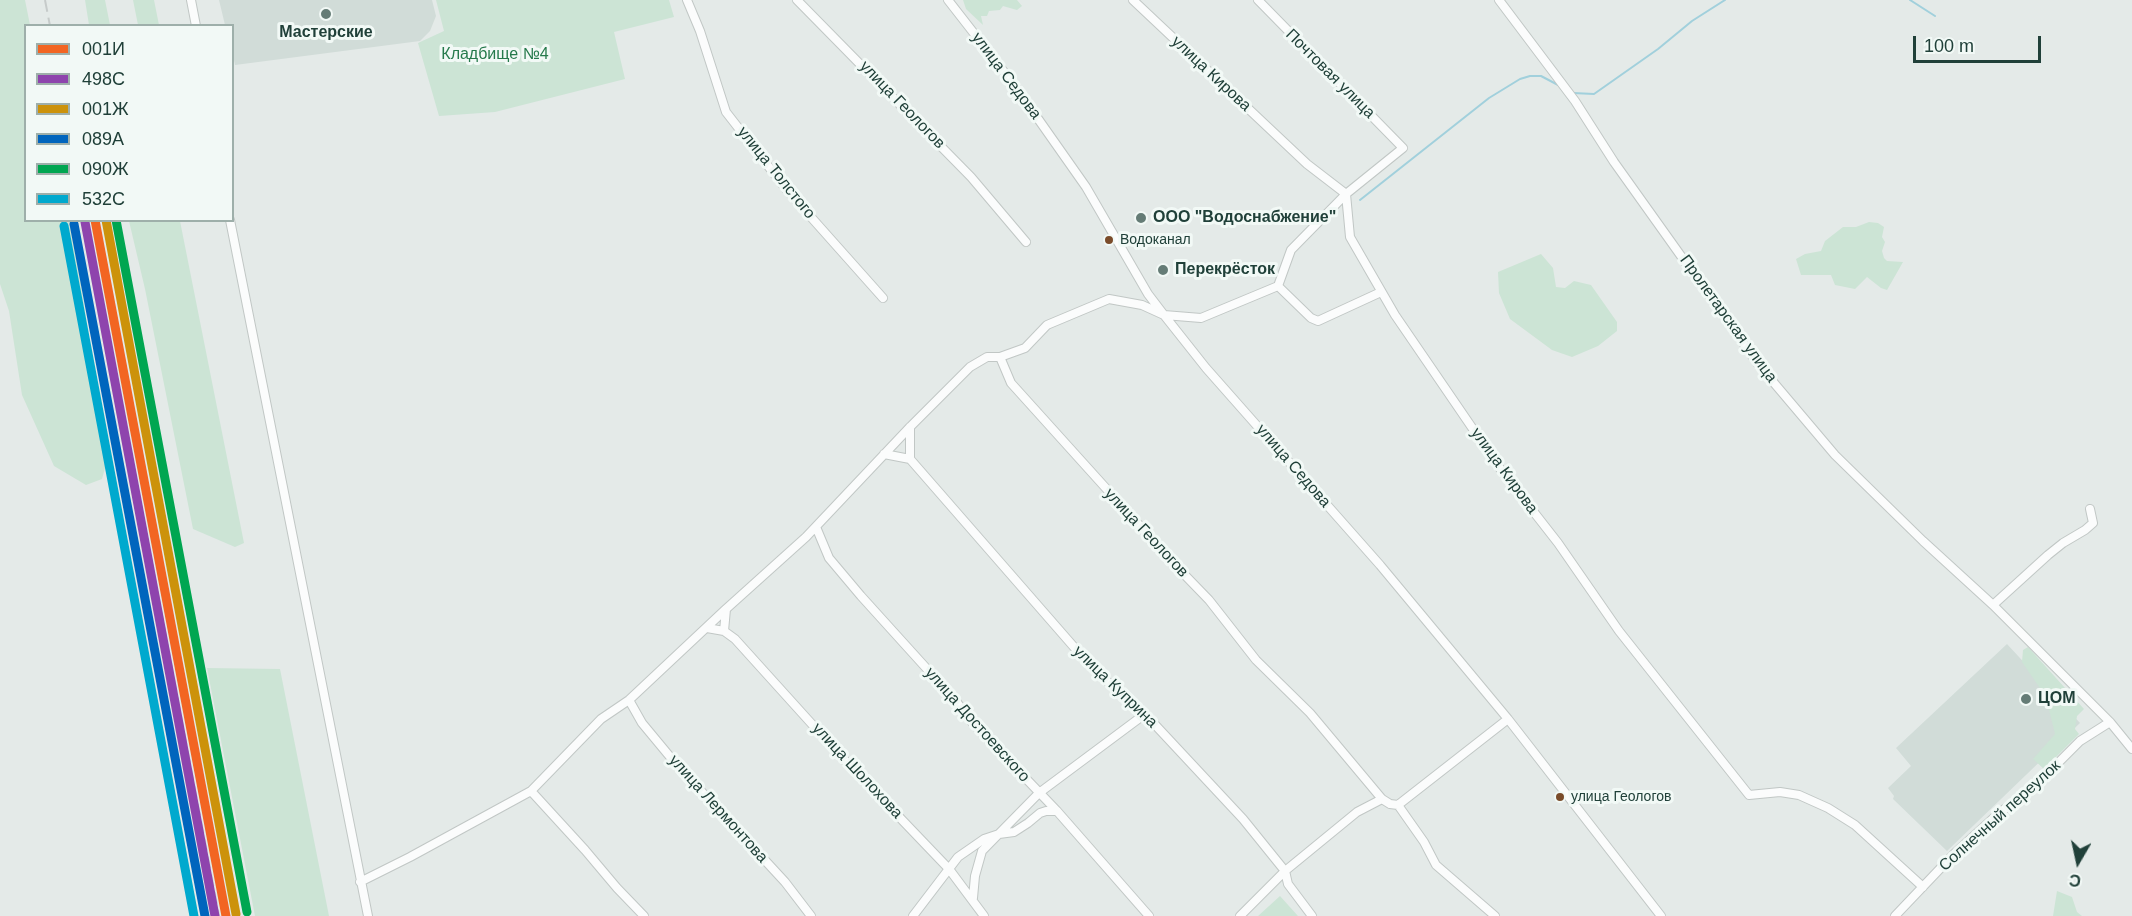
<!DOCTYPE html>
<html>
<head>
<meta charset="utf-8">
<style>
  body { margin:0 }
  #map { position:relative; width:2132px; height:916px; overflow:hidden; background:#e4eae8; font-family:Arial,sans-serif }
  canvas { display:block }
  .legend { position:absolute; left:24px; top:24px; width:210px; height:198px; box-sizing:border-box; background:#f2f9f6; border:2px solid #9eafaa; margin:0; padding:8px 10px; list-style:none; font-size:18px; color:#204039 }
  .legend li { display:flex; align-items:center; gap:12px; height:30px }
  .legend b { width:30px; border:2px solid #9eafaa }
  .north { position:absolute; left:2048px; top:832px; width:60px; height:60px; -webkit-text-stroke:4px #f2f9f6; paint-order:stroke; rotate:189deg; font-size:16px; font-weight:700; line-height:24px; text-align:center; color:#204039 }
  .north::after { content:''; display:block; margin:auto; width:21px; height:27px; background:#204039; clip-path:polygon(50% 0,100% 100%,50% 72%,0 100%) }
  .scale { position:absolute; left:1913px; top:36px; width:128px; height:27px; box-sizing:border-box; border:3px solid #204039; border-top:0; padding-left:8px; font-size:18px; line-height:21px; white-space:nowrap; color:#204039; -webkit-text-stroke:4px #f2f9f6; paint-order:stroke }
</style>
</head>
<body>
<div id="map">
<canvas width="2132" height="916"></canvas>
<ul class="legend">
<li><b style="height:8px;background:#f26522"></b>001И</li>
<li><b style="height:8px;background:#8e44ad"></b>498С</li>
<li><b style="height:8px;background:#cc920b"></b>001Ж</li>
<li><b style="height:8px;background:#0065bd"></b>089А</li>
<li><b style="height:8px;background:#00a651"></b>090Ж</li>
<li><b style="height:8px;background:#00a9ce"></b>532С</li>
</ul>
<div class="north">С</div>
<div class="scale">100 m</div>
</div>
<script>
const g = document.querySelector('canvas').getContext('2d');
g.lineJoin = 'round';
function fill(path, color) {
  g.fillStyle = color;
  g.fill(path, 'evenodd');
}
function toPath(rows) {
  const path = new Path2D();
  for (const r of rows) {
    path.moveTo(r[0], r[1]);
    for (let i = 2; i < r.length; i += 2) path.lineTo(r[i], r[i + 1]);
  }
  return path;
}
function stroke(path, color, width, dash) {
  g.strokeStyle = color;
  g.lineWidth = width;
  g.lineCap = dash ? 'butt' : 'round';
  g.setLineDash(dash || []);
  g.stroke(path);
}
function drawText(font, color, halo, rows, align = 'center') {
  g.font = font + ' Arial,sans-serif';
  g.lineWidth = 6;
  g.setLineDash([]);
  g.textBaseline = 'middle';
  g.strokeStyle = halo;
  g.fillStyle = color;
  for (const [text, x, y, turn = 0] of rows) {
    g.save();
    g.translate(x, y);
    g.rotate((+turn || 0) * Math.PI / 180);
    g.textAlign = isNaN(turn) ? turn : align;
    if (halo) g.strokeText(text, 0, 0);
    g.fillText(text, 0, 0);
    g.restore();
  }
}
const built = toPath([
  [219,0,432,0,436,16,430,31,420,41,235,65,233,55,232,26,225,25],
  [2007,644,2080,723,1947,851,1893,799,1894,796,1888,788,1911,766,1896,748]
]);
const green = toPath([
  [0,0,25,0,30,25,26,26,26,220,70,221,76,249,107,461,102,479,86,485,54,466,22,395,9,311,0,284],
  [85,0,105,0,110,25,89,25],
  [133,0,154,0,159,25,138,25],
  [436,0,669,0,674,17,614,32,625,79,495,112,439,116,418,43,444,31],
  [963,0,1017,0,1022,6,1017,10,1003,6,1000,10,989,11,987,16,981,16,983,25,966,9],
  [129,221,180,221,244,543,235,547,193,529,145,289],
  [1869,222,1878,223,1884,227,1882,237,1885,242,1882,251,1884,258,1887,261,1903,262,1887,290,1881,288,1867,277,1855,289,1835,285,1831,275,1801,275,1796,259,1805,254,1821,251,1825,241,1843,227,1856,227],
  [1541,254,1553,268,1556,287,1565,288,1574,281,1591,285,1617,322,1617,331,1598,346,1572,357,1552,350,1510,319,1499,293,1498,272],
  [2028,647,2084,709,2077,716,2075,729,2079,734,2044,769,2033,759,2055,734,2046,697,2022,662,2023,650],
  [207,668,280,669,329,916,255,916],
  [2057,891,2072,897,2077,912,2082,916,2053,916],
  [1280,896,1298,916,1258,916]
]);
const stream = toPath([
  [1910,0,1935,16],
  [1573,93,1594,94,1658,49,1692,21,1725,0],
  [1360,200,1489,98,1520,79,1530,76,1541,76,1560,86]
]);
const minor = toPath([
  [191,0,196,26],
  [687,0,700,31,726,112,786,189,883,298],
  [797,0,971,177,1026,242],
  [948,0,1015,86,1086,187,1148,294,1164,315,1206,368,1380,565,1508,719,1661,916],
  [1133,0,1307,164,1346,194,1350,237,1395,315,1501,470,1558,543,1619,631,1749,795,1780,792,1799,795,1828,808,1855,825,1923,887],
  [1258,0,1403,148,1346,194,1291,250,1278,286],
  [1499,0,1575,101,1614,162,1758,364,1835,455,1923,541,1993,605,2110,722,2132,749],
  [230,220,368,916],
  [1000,357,1011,383,1177,567,1209,600,1256,660,1310,713,1382,799,1390,804,1398,805,1508,719],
  [910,427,910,459,1094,670,1145,714,1243,819,1285,871,1288,884,1312,916],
  [884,454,910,459],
  [816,527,829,558,861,596,956,701,969,719,1057,811,1149,916],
  [1993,605,2048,555,2063,543,2085,530,2093,523,2090,509],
  [707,628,724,631,726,609,806,537,910,427,970,367,987,357,1000,357,1025,348,1047,325,1109,299,1142,305,1164,315,1201,318,1278,286,1311,318,1318,321,1381,292],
  [724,631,735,639,838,753,949,869,984,916],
  [629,700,642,723,676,764,785,882,811,916],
  [531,791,585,850,617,888,644,916],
  [1398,805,1424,842,1436,865,1495,916],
  [360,882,410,857,531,791,601,719,629,700,726,609],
  [973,898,975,876,982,851,1039,793,1145,714],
  [913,916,958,857,984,839,999,834,1014,832,1028,823,1040,813,1046,811,1057,811],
  [1240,916,1285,871,1357,812,1382,799],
  [1895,916,1954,854,1997,815,2039,782,2080,741,2110,722]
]);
const rail = toPath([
  [45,0,50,26],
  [87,220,219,916]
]);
const rail1 = toPath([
  [95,220,226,916]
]);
const rail2 = toPath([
  [85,222,215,916]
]);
const rail3 = toPath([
  [106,220,236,914]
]);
const rail4 = toPath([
  [74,224,205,916]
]);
const rail5 = toPath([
  [116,220,247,912]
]);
const rail6 = toPath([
  [64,226,194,916]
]);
const markers = [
  [326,14,6,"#657c76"],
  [1141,218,6,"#657c76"],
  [1109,240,5,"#7a4b2a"],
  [1163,270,6,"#657c76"],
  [2026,699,6,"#657c76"],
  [1560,797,5,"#7a4b2a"]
];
const busNames = [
  ["Водоканал",1120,240],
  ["улица Геологов",1571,797]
];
const poiNames = [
  ["Мастерские",326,33,"center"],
  ["ООО \"Водоснабжение\"",1153,218],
  ["Перекрёсток",1175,270],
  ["ЦОМ",2038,699]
];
const parkNames = [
  ["Кладбище №4",495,55]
];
const streetNames = [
  ["улица Кирова",1211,74,43],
  ["Почтовая улица",1330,74,45],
  ["улица Седова",1006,76,53],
  ["улица Геологов",902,105,46],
  ["улица Толстого",776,173,51],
  ["Пролетарская улица",1728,319,54],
  ["улица Седова",1293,466,49],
  ["улица Кирова",1504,471,54],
  ["улица Геологов",1146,533,47],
  ["улица Куприна",1115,687,44],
  ["улица Достоевского",977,725,48],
  ["улица Шолохова",857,771,47],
  ["улица Лермонтова",718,809,48],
  ["Солнечный переулок",2000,816,-42]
];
fill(built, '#d1dcd8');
fill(green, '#cce4d5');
stroke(stream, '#a1d0dc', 2);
stroke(minor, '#c1c7c5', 10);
stroke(minor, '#fbfcfc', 8);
stroke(rail, '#c6cbca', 2, [12, 6]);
stroke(rail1, '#f26522', 9);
stroke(rail2, '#8e44ad', 9);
stroke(rail3, '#cc920b', 9);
stroke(rail4, '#0065bd', 9);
stroke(rail5, '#00a651', 9);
stroke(rail6, '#00a9ce', 9);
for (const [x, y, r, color] of markers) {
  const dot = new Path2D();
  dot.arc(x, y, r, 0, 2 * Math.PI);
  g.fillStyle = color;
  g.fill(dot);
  stroke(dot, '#f2f9f6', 2);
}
drawText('14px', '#204039', '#f2f9f6', busNames, 'left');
drawText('bold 16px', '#204039', '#f2f9f6', poiNames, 'left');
drawText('16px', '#267a4c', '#f2f9f6', parkNames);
drawText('16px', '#204039', '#f2f9f6', streetNames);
</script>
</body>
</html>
